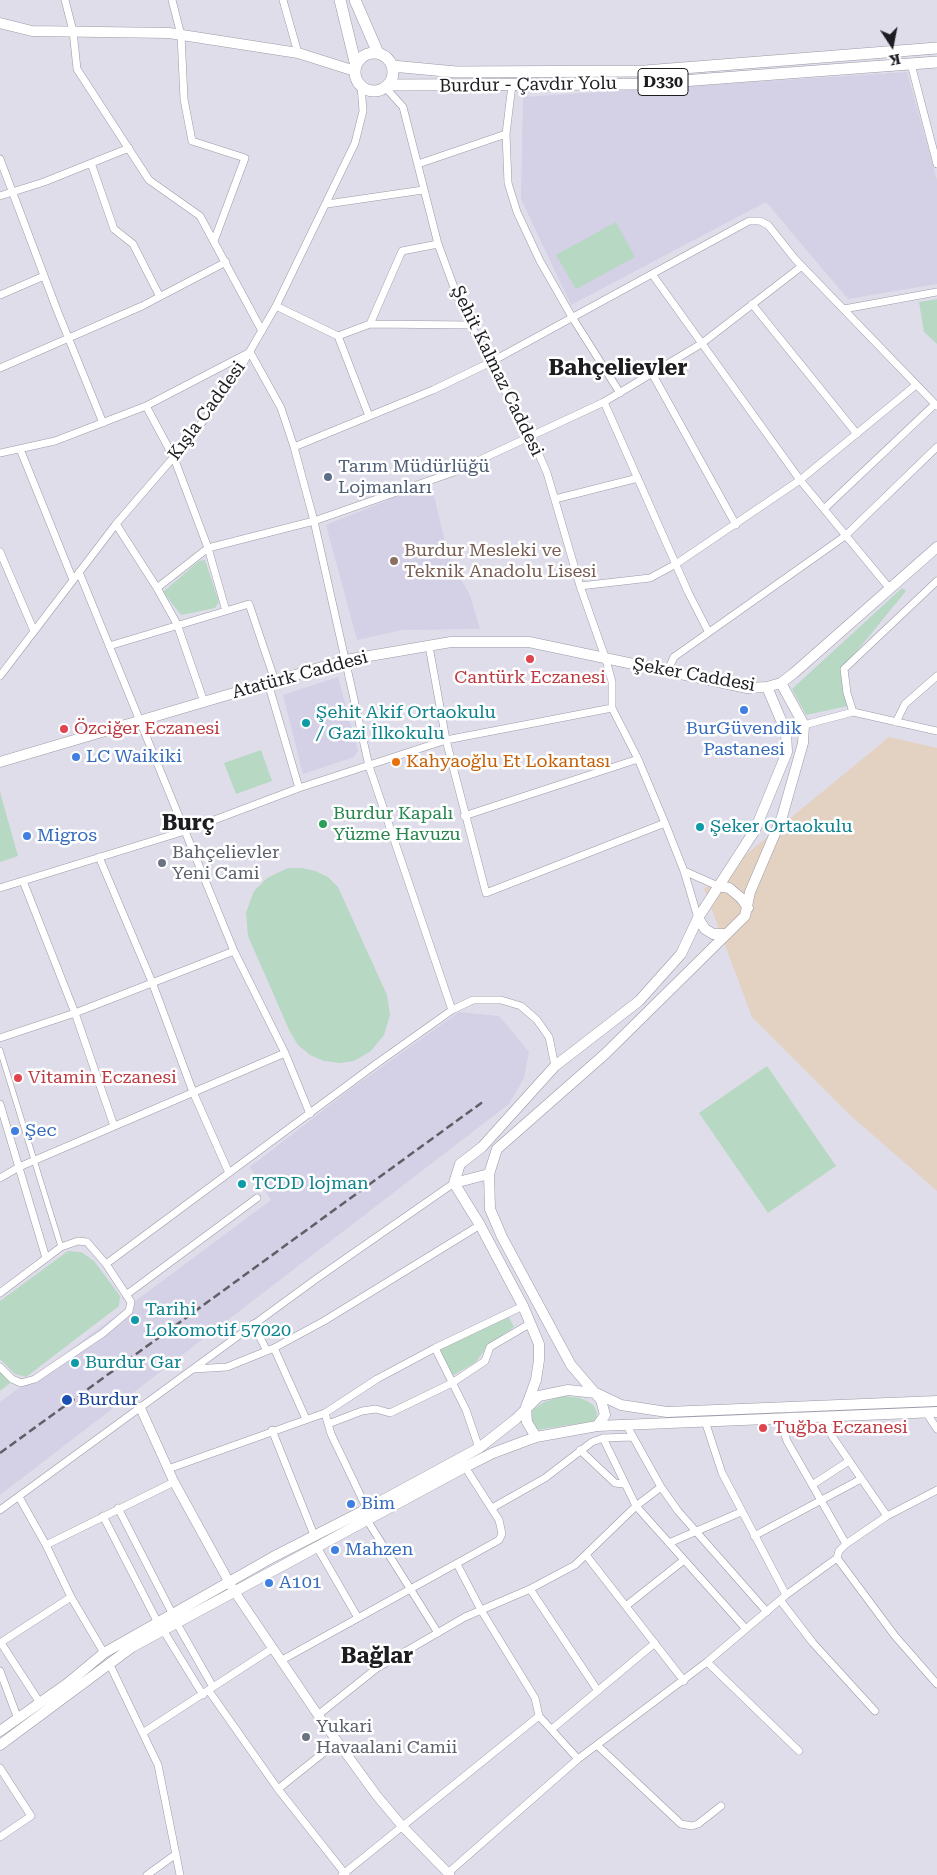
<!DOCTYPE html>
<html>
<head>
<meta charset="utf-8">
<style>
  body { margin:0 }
  #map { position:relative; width:937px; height:1875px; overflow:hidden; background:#e0ddeb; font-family:"Roboto Serif",serif }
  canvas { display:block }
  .north { position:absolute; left:867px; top:20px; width:50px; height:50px; -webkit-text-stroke:4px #fff; paint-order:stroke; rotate:169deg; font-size:14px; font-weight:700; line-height:20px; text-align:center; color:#1d1c21 }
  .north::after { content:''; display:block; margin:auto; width:18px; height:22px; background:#1d1c21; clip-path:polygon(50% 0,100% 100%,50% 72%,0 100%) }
</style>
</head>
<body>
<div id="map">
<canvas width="937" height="1875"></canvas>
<div class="north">K</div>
</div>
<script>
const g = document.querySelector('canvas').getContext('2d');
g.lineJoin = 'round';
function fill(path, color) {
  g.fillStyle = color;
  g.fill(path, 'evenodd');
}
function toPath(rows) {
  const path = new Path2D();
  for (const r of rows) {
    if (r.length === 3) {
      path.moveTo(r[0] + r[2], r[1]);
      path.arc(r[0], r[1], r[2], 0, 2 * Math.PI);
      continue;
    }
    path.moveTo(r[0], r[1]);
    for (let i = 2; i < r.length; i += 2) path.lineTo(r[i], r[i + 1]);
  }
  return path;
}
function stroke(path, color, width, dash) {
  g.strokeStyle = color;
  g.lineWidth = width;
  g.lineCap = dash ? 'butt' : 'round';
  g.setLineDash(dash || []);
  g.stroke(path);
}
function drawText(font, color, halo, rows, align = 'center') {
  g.font = font + ' "Roboto Serif",serif';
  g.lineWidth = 5;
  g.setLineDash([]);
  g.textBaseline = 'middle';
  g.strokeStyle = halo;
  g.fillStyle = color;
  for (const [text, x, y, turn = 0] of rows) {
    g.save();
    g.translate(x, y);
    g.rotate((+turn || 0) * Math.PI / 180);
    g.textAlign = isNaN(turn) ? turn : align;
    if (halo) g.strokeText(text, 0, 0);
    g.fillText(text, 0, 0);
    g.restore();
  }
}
const industrial = toPath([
  [889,737,937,748,937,1191,850,1115,752,1017,704,889]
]);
const built = toPath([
  [907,72,937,180,937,284,848,299,766,202,571,305,521,199,523,97],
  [431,483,446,546,458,575,470,595,480,629,402,630,357,640,326,525],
  [338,677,358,751,354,757,303,774,283,695],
  [459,1012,499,1016,529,1052,524,1078,509,1104,0,1495,0,1402,271,1200,250,1167,348,1091]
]);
const green = toPath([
  [616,222,635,257,576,289,556,255],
  [937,299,937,344,924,332,919,302],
  [205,560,219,602,215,608,181,615,163,592,199,561],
  [902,588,906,591,843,668,848,706,806,715,792,689],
  [261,750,272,781,236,794,224,763],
  [0,792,18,856,0,862],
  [288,868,302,868,315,871,328,877,338,887,387,995,390,1015,384,1035,371,1051,354,1061,339,1063,324,1061,310,1055,298,1045,290,1032,248,936,246,913,254,891,267,878],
  [767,1066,836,1166,768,1213,699,1113],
  [68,1251,81,1252,94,1261,120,1296,119,1306,26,1377,15,1374,0,1359,0,1301],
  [509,1317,514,1327,488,1345,476,1362,452,1376,439,1350],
  [0,1368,10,1383,0,1391],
  [563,1396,580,1398,589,1402,594,1406,597,1413,596,1421,536,1430,533,1427,530,1412,544,1402]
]);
const pedestrian = toPath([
  [0,1050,61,1247]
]);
const minor = toPath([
  [65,0,73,31,77,69,149,180,200,216,262,331],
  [172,0,181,35,184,99,192,141,245,158,214,241],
  [283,0,298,53],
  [911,64,937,164],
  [512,85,506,134,508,183,517,212,540,261,572,317,620,393],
  [385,87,403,107,438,244,455,290,489,363,531,436,547,473,580,586,606,660,612,682,612,708,638,759,665,823,684,871,698,918],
  [0,159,57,310,103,423],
  [91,163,114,229,133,244,159,295],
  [418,164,506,134],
  [0,196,44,182,129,148],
  [327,204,423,190],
  [652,274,800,480,890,589],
  [0,295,44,276],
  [752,304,857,434],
  [276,306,338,336,369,416],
  [844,309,937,292],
  [370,324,402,251,438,244],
  [338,336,370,324,471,325],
  [0,368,142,306,226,262],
  [653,375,736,525],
  [604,402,688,592,708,631],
  [146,406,174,458,208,548,226,611],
  [294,447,433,390,489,363,749,221,760,221,768,225,795,259,937,406],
  [20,449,73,580],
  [0,453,55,441,146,406,250,352,281,408,294,447,314,521,369,766,452,1010],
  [555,499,638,478],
  [824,509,935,404],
  [116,524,157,588,177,624,204,702],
  [0,552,34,631],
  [79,572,234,951,285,1053,310,1114],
  [580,586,650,578,676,564,800,480,916,385],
  [157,588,208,548,314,521,454,472,604,402,701,344,802,266],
  [109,646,249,604,275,681],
  [429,646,446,740,486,893,665,823],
  [667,672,674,657,845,536,937,447],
  [0,676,116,524,191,437,231,384,276,306,355,143,363,111,361,86],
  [268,683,299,788],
  [853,712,847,693,844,669,937,581],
  [896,722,905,704,937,676],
  [804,725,853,712,937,731],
  [464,816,638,759],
  [99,857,152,982,193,1092,229,1173],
  [684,871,718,886],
  [23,881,75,1013,114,1126],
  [0,888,185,831,299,788,446,740,612,708],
  [0,1038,75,1013,234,951],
  [0,1104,46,1258],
  [0,1178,19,1167,285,1053],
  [0,1293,61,1247,78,1241,87,1242,106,1264,376,1064,452,1010,473,1000,501,1000,521,1006,537,1020,549,1037,555,1066],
  [126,1295,257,1198],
  [253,1324,267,1351],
  [274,1348,306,1419],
  [435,1348,466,1410,479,1448],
  [0,1367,12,1379,21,1383,35,1379,103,1333,129,1311,131,1302,106,1264],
  [193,1369,227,1367,274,1348,324,1321,480,1225],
  [926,1412,937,1429],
  [325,1413,331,1434,367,1509],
  [825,1417,832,1436,887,1516],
  [780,1419,787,1441,846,1544],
  [705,1421,722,1473,786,1595],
  [328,1424,362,1411,376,1409,390,1413,452,1383,485,1361,490,1347,531,1323],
  [627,1426,661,1487,678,1511,767,1612],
  [272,1430,314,1535],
  [603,1438,636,1506,746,1629],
  [580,1450,615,1483,624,1484],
  [168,1469,325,1413,377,1379,435,1348,523,1306],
  [812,1485,849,1461],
  [19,1497,46,1545,174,1482],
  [118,1508,173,1615],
  [492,1508,545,1478,592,1442,603,1438,633,1437],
  [0,1510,316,1279,454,1183],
  [103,1516,158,1623],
  [367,1520,438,1633],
  [754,1536,861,1479],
  [669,1543,741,1512],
  [46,1545,71,1597,104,1653],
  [317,1547,358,1618],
  [586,1555,684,1681],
  [837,1558,895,1636,937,1684],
  [457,1564,481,1610,535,1698,539,1716],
  [530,1589,598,1691],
  [780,1600,813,1643,875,1711],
  [626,1606,684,1560],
  [176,1622,213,1687],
  [163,1630,203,1695],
  [0,1643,71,1597],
  [1,1643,40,1703],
  [282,1660,499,1540,502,1534,499,1520,465,1467],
  [707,1662,799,1751],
  [109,1663,158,1765,180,1875],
  [0,1671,18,1719],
  [209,1691,278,1789,346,1875],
  [318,1715,377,1668,465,1617,530,1589,575,1565,636,1506,661,1487],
  [552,1729,655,1643],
  [144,1732,273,1648],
  [597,1745,681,1824,692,1826,698,1824,721,1806],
  [578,1759,707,1662,786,1595,837,1558,839,1551,846,1544,887,1516,937,1490],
  [0,1768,31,1816,0,1837],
  [278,1789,337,1742],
  [147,1875,176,1854],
  [342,1875,539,1716,578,1759,448,1873]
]);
const tertiary = toPath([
  [140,1407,174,1482,234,1591,318,1715,377,1796,403,1827,450,1875]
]);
const secondary = toPath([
  [0,23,32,31,169,33,298,53,355,71],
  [0,762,346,660,451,642,529,642,747,688,767,687,781,683,794,673,937,547],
  [718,886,729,888,741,898,748,908],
  [698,918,705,929,713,934,727,934],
  [454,1183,489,1174],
  [597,1426,605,1415,601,1400,571,1365,502,1237,490,1209,489,1174,497,1149,605,1054,745,916,750,892,782,817,803,743,804,725,781,683],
  [536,1437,527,1422,526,1407,536,1380,539,1360,539,1344,523,1306,480,1225,454,1183,460,1164,482,1147,555,1066,639,1001,681,954,698,918,755,830,787,752,786,732,767,687],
  [0,1731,68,1683,104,1653,273,1557,361,1512,479,1448,516,1419,539,1396,568,1390,596,1393,621,1405,667,1412,937,1401],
  [0,1745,132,1647,465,1467,493,1453,536,1437,597,1426,937,1412]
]);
const trunk = toPath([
  [340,0,356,66],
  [355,0,378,53],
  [374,72,19],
  [392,66,456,72,645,71,937,48],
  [388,85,641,84,937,62]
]);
const rail = toPath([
  [0,1453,484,1101]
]);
const markers = [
  [328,477,5,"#5c6f8a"],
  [394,561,5,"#8d6e63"],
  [530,659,5,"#e0444e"],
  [744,710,5,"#3f7fe0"],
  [306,723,5,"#0f9aa8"],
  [64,729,5,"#e0444e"],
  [76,757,5,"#3f7fe0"],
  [396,762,5,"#e8710a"],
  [323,824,5,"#2e9e5b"],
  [700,827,5,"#0f9aa8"],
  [27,836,5,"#3f7fe0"],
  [162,863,5,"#6b7280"],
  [18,1078,5,"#e0444e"],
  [15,1131,5,"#3f7fe0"],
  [242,1184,5,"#0f9aa8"],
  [135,1320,5,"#0f9aa8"],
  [75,1363,5,"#0f9aa8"],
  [67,1400,6,"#1a4fb4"],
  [763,1428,5,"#e0444e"],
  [351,1504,5,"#3f7fe0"],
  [335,1550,5,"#3f7fe0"],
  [269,1583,5,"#3f7fe0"],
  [306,1737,5,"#6b7280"]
];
const shields = [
  [663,82,50]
];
const shieldNames = [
  ["D330",663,82]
];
const streetNames = [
  ["Burdur - Çavdır Yolu",528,85,-1],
  ["Şehit Kalmaz Caddesi",497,371,64],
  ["Kışla Caddesi",207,411,-54],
  ["Atatürk Caddesi",300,675,-15],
  ["Şeker Caddesi",694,675,10]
];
const serviceNames = [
  ["Tarım Müdürlüğü",338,467],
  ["Lojmanları",338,488]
];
const educationNames = [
  ["Burdur Mesleki ve",404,551],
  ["Teknik Anadolu Lisesi",404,572]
];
const healthNames = [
  ["Cantürk Eczanesi",530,678,"center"],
  ["Özciğer Eczanesi",74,729],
  ["Vitamin Eczanesi",28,1078],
  ["Tuğba Eczanesi",773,1428]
];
const cultureNames = [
  ["Şehit Akif Ortaokulu",316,713],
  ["/ Gazi İlkokulu",316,734],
  ["Şeker Ortaokulu",710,827],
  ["TCDD lojman",252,1184],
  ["Tarihi",145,1310],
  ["Lokomotif 57020",145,1331],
  ["Burdur Gar",85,1363]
];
const shopNames = [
  ["BurGüvendik",744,729,"center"],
  ["Pastanesi",744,750,"center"],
  ["LC Waikiki",86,757],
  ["Migros",37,836],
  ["Şec",25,1131],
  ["Bim",361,1504],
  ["Mahzen",345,1550],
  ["A101",279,1583]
];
const foodNames = [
  ["Kahyaoğlu Et Lokantası",406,762]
];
const leisureNames = [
  ["Burdur Kapalı",333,814],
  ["Yüzme Havuzu",333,835]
];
const worshipNames = [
  ["Bahçelievler",172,853],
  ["Yeni Cami",172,874],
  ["Yukari",316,1727],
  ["Havaalani Camii",316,1748]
];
const transitNames = [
  ["Burdur",78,1400]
];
const districtNames = [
  ["Bahçelievler",618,369],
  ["Burç",188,824],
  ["Bağlar",377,1657]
];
fill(industrial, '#e3d2c1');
fill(built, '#d4d0e5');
fill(green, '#b7d8c2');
stroke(pedestrian, '#9c99a6', 6);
stroke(minor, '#9c99a6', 8);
stroke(tertiary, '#9c99a6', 10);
stroke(secondary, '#9c99a6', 11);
stroke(trunk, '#9c99a6', 12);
stroke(pedestrian, '#fff', 5);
stroke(minor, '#fff', 7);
stroke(tertiary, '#fff', 9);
stroke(secondary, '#fff', 10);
stroke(trunk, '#fff', 11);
stroke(rail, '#605e66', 2.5, [8, 4]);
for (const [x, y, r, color] of markers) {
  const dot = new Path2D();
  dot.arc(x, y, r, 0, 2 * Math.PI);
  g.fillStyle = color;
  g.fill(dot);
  stroke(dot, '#fff', 2);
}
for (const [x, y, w] of shields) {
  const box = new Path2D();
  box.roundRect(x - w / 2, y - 13.5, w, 27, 4);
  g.fillStyle = '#fff';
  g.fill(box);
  stroke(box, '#1d1c21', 1);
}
drawText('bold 16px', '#1d1c21', null, shieldNames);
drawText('18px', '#1d1c21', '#fff', streetNames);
drawText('18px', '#4e5e75', '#fff', serviceNames, 'left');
drawText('18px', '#785e54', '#fff', educationNames, 'left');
drawText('18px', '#be3a42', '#fff', healthNames, 'left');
drawText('18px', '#0d838f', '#fff', cultureNames, 'left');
drawText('18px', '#366cbe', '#fff', shopNames, 'left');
drawText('18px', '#c56008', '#fff', foodNames, 'left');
drawText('18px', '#27864d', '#fff', leisureNames, 'left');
drawText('18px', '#5b616d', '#fff', worshipNames, 'left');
drawText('18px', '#164399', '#fff', transitNames, 'left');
drawText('bold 22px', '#1d1c21', '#fff', districtNames);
</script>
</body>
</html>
